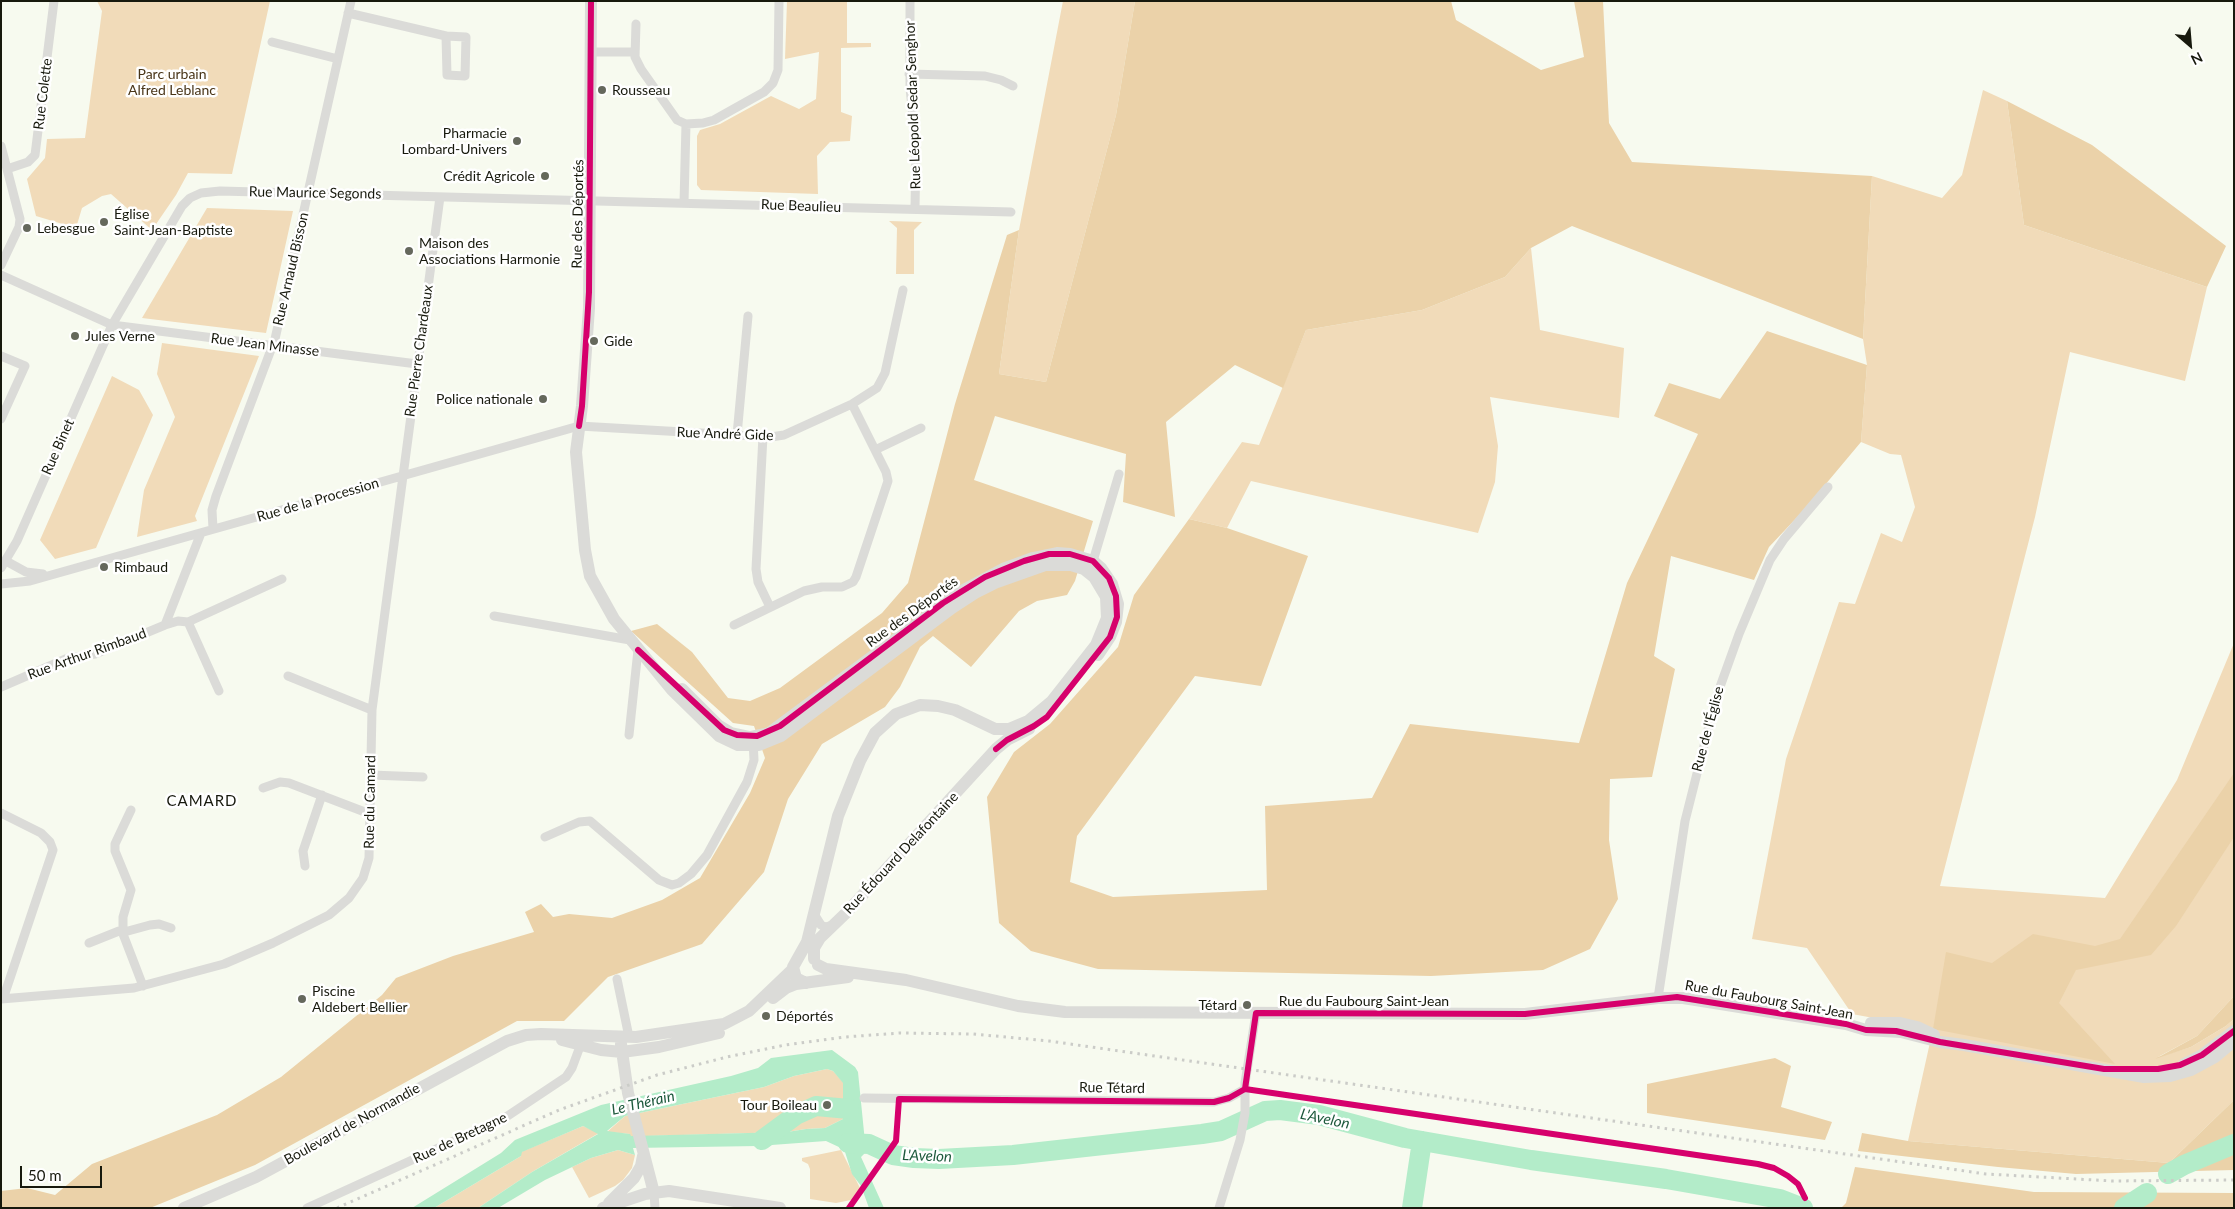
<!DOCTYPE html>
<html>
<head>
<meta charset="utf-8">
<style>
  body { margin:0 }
  #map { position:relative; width:2235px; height:1209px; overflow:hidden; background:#f7faef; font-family:Lato,sans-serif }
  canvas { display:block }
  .frame { position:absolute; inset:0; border:2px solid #17190d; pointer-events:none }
  .north { position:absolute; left:2165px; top:20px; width:50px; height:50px; -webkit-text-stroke:4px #fff; paint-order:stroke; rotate:153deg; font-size:14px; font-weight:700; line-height:20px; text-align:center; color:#17190d }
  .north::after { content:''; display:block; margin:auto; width:18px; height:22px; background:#17190d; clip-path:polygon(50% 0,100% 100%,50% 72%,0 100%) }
  .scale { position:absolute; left:20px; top:1166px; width:82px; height:22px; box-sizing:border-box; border:2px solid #17190d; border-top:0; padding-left:6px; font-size:15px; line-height:18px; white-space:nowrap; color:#17190d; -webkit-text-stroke:4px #fff; paint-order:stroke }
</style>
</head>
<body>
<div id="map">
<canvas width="2235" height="1209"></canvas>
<div class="frame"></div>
<div class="north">N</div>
<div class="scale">50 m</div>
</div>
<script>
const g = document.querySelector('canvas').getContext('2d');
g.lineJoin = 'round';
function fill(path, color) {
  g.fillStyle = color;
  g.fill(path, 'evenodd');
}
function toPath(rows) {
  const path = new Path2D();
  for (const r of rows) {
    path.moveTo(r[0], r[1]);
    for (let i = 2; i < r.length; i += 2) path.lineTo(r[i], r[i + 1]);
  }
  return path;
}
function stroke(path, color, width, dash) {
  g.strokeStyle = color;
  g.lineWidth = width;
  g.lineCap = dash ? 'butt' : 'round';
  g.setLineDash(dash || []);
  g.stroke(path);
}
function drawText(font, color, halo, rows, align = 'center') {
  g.font = font + ' Lato,sans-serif';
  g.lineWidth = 5;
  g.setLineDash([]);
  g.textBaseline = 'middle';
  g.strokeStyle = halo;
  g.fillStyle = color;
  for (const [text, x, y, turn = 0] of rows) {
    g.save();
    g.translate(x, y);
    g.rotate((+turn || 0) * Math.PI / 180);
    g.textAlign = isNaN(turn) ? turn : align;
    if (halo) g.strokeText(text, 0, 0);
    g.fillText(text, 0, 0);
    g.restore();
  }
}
const green = toPath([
  [97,1,270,1,232,174,188,173,176,195,152,230,111,194,102,196,82,208,76,228,36,216,27,179,45,158,47,139,85,138,102,11],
  [787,1,847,1,847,43,871,43,871,47,841,48,841,112,852,116,850,141,830,142,817,156,818,194,701,190,697,185,697,136,700,130,720,124,771,96,799,109,816,99,819,52,785,59],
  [1063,1,1135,1,1116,115,1046,382,999,374,1019,230],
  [1983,90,2007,101,2024,225,2207,287,2185,381,2070,352,2035,517,1940,886,2105,898,2177,780,2234,643,2234,996,2197,1036,2158,1057,2191,1047,2226,1026,2234,1019,2234,1100,2169,1163,1908,1141,1933,1029,1852,1014,1807,948,1752,939,1786,759,1839,602,1855,604,1881,533,1902,542,1915,507,1901,455,1890,454,1861,442,1867,365,1863,339,1872,176,1942,198,1962,175],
  [207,208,293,211,266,333,142,318],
  [889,221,922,222,914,230,914,274,896,274,897,228],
  [1531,248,1540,330,1624,348,1619,418,1490,397,1498,446,1495,482,1478,533,1251,481,1227,528,1189,519,1242,442,1259,445,1306,330,1422,310,1505,277],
  [162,343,259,356,195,516,197,521,137,537,144,490,175,417,157,374],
  [112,376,139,390,153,415,96,548,55,559,40,540],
  [827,1069,833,1071,843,1082,843,1119,825,1128,806,1129,787,1132,648,1136,630,1136,630,1134,607,1132,625,1116,764,1087,794,1076],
  [583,1126,599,1133,532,1172,478,1208,434,1208,521,1156,521,1152],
  [618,1150,635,1155,632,1168,623,1180,615,1186,589,1198,572,1167,591,1158],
  [841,1150,860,1188,851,1200,836,1203,810,1199,810,1169,808,1164,802,1161,802,1158]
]);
const forest = toPath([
  [1135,1,1451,1,1456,20,1541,70,1584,57,1574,1,1603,1,1609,123,1632,162,1872,176,1863,339,1572,226,1531,248,1505,277,1422,310,1306,330,1283,388,1235,365,1166,422,1175,517,1123,502,1126,454,995,416,974,480,1093,521,1075,581,1067,595,1037,601,1019,611,971,667,933,636,920,647,900,687,885,707,822,744,788,799,764,872,702,944,608,977,564,1021,517,1021,255,1165,150,1208,1,1208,1,1191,27,1188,55,1195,92,1164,217,1115,281,1077,382,995,396,978,453,956,534,932,525,912,541,904,553,917,569,914,612,918,662,900,700,878,750,793,765,758,754,726,733,723,631,631,657,624,692,652,728,698,750,701,780,688,882,613,908,583,955,404,1007,235,1019,230,999,374,1046,382,1116,115],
  [2007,101,2092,145,2226,246,2207,287,2024,225],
  [1767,331,1867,365,1861,442,1804,510,1769,547,1754,580,1671,556,1654,656,1675,669,1652,777,1610,779,1609,840,1618,899,1590,949,1543,970,1431,976,1098,969,1031,951,999,923,987,797,1014,752,1050,724,1118,647,1134,595,1189,519,1227,528,1308,556,1261,686,1195,676,1077,836,1070,882,1113,897,1267,890,1265,806,1372,798,1410,724,1579,743,1627,583,1698,434,1654,416,1669,383,1720,399],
  [2234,773,2234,837,2176,926,2151,955,2076,970,2059,1003,2115,1064,1933,1029,1946,952,1992,963,2033,934,2095,946,2120,939],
  [2234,996,2234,1019,2226,1026,2191,1047,2155,1059,2197,1036],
  [1775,1058,1791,1066,1781,1107,1832,1122,1825,1140,1647,1113,1647,1084],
  [2234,1100,2234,1170,2076,1174,1998,1167,1858,1151,1862,1133,1908,1141,2169,1163],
  [1855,1167,2034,1192,2234,1193,2234,1208,1841,1208,1846,1203]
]);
const water = toPath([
  [832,1050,855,1067,858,1072,866,1152,861,1157,884,1208,869,1208,861,1186,852,1174,845,1152,841,1148,826,1141,758,1146,633,1148,635,1155,618,1150,591,1158,545,1180,498,1208,478,1208,532,1172,598,1134,583,1126,522,1152,521,1156,434,1208,412,1208,501,1153,515,1140,601,1105,731,1076,758,1068,771,1058],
  [827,1069,833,1071,843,1083,843,1119,825,1128,806,1129,787,1132,631,1136,630,1134,607,1131,625,1116,764,1087,794,1076]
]);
const river = toPath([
  [762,1140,796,1115,816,1106,849,1109],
  [848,1143,869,1144,893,1155,914,1158,939,1159,1013,1155,1202,1134,1221,1131,1265,1111,1280,1110,1319,1115,1405,1138,1531,1160,1666,1179,1780,1199,1803,1208],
  [2168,1174,2184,1165,2234,1144],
  [1412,1208,1422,1141],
  [2124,1208,2147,1193]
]);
const street = toPath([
  [910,1,910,88,916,146,915,209],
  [348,13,446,36,447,75,465,76,466,37,446,36],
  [636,24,635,57,641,69,677,120,686,124,703,123,714,120,730,111,764,92,773,83,778,70,779,1],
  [272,42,338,59],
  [592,52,635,52],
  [909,74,985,76,1001,80,1013,86],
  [1,146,20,219,19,227,1,265],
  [7,169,28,162,35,155,54,1],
  [684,203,686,124],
  [1,275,112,325,417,364],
  [1,356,25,366,1,419],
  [737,435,748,316],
  [763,436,756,569,758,582,770,607],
  [875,450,921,428],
  [213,529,212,510,216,496,275,339,351,1],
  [6,561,26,572,43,574],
  [1093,561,1119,474],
  [1,568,17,541,112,325,182,206,190,198,201,193,220,191,1011,212],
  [1,584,30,581,579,426,771,437,784,435,852,404,877,388,885,373,903,290],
  [494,616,630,640],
  [188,622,219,691],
  [165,625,178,621,188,622,282,579],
  [734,625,804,591,822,587,842,587,853,582,856,577,888,481,886,472,852,404],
  [288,676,372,710],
  [1,687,68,658,95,654,165,625,201,533],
  [629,735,638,650],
  [371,775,423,777],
  [263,788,280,782,289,783,370,814],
  [131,810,115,844,115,851,131,890,123,917,123,934,143,986],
  [1,813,41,833,50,842,53,850,3,999],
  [545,837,579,822,590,821,659,880,672,885,679,883,691,874,707,855,747,782,754,760,753,740],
  [305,866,303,851,322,795],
  [814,914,821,925,825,927,833,925],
  [89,943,119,931,128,931,150,925,159,924,171,928],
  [617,979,629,1037],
  [1658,998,1685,821,1716,698,1739,634,1770,560,1784,539,1828,487],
  [1,999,134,988,224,964,273,943,329,915,349,898,363,878,369,858,372,710,440,197],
  [864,1098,1214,1102,1229,1098,1245,1089],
  [654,1193,655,1208],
  [307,1208,506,1117,566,1077,572,1068,582,1041],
  [1219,1208,1240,1140,1245,1113,1245,1083,1256,1013]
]);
const secondary = toPath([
  [591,1,589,308,582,406,576,452,585,550,590,576,614,619,672,690,719,736,738,745,759,745,781,736,952,608,975,593,997,582,1045,565,1071,565,1084,569,1094,577,1106,597,1107,618,1096,645,1052,701,1028,721,1009,729,995,729,955,710,938,706,920,705,896,714,875,733,860,761,838,816,807,942,793,967,796,978,806,983],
  [682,689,718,725,731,733,750,737,769,733,958,593,1003,569,1033,558,1057,553,1070,554,1093,561,1101,568,1112,584,1118,604,1116,622,1110,637,1098,655],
  [814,959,814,948,820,938,846,913,996,749,1007,740,1029,729],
  [818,965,826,969,906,980,1018,1006,1065,1012,1525,1014,1658,998,1683,998,1846,1024,1866,1030,1901,1032,1940,1042,1964,1045,2144,1077,2170,1076,2191,1070,2215,1057,2234,1041],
  [773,998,786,988,796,984,848,977],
  [1871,1023,1900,1023,1917,1027,1934,1035],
  [562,1040,601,1050,622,1052,659,1047,719,1033],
  [621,1044,628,1093,654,1193],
  [2184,1064,2202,1055,2234,1031],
  [609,1203,634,1178,641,1166,643,1156],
  [184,1208,256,1177,507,1041,526,1035,541,1034,636,1037,724,1024,749,1011,793,969],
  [603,1208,645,1194,669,1191,780,1208]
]);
const rail = toPath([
  [337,1208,559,1110,657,1075,727,1057,785,1045,845,1037,900,1033,973,1034,1049,1041,1986,1174,2113,1181,2234,1180]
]);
const cycleway = toPath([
  [579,426,582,406,589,292,591,1],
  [638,650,724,730,737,735,757,736,780,726,943,603,985,577,1024,561,1049,554,1070,554,1093,561,1109,578,1116,596,1117,617,1110,637,1047,717,1034,726,1007,740,996,749],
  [1245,1089,1256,1013,1525,1014,1677,997,1846,1024,1866,1030,1896,1031,1940,1042,2104,1069,2158,1069,2180,1065,2202,1055,2234,1031],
  [1245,1089,1758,1164,1774,1168,1788,1176,1798,1184,1805,1198],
  [849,1208,896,1141,899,1099,1214,1102,1229,1098,1245,1089]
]);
const markers = [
  [602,90,5,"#65685c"],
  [517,141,5,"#65685c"],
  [545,176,5,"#65685c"],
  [104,222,5,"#65685c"],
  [27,228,5,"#65685c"],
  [409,251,5,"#65685c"],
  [75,336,5,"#65685c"],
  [594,341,5,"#65685c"],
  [543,399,5,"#65685c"],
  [104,567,5,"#65685c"],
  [302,999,5,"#65685c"],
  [1247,1005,5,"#65685c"],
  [766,1016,5,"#65685c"],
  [827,1105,5,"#65685c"]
];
const parkNames = [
  ["Parc urbain",172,74],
  ["Alfred Leblanc",172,90]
];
const poiNames = [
  ["Rousseau",612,90],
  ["Pharmacie",507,133,"right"],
  ["Lombard-Univers",507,149,"right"],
  ["Crédit Agricole",535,176,"right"],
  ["Église",114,214],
  ["Saint-Jean-Baptiste",114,230],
  ["Lebesgue",37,228],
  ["Maison des",419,243],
  ["Associations Harmonie",419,259],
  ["Jules Verne",85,336],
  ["Gide",604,341],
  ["Police nationale",533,399,"right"],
  ["Rimbaud",114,567],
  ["Piscine",312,991],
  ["Aldebert Bellier",312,1007],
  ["Tétard",1237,1005,"right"],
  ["Déportés",776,1016],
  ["Tour Boileau",817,1105,"right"]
];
const streetNames = [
  ["Rue Colette",43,94,-83],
  ["Rue Léopold Sedar Senghor",913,105,-92],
  ["Rue Maurice Segonds",315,193,1],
  ["Rue Beaulieu",801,206,2],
  ["Rue des Déportés",578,214,-89],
  ["Rue Arnaud Bisson",291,269,-77],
  ["Rue Jean Minasse",265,345,7],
  ["Rue Pierre Chardeaux",419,351,-82],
  ["Rue André Gide",725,434,2],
  ["Rue Binet",58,447,-66],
  ["Rue de la Procession",318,500,-16],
  ["Rue des Déportés",912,612,-36],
  ["Rue Arthur Rimbaud",87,654,-20],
  ["Rue de l'Église",1708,729,-75],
  ["Rue du Camard",370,802,-89],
  ["Rue Édouard Delafontaine",901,853,-47],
  ["Rue du Faubourg Saint-Jean",1769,1000,10],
  ["Rue du Faubourg Saint-Jean",1364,1001],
  ["Rue Tétard",1112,1088,1],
  ["Boulevard de Normandie",352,1124,-29],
  ["Rue de Bretagne",460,1138,-25]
];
const neighbourhoodNames = [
  ["CAMARD",202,801]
];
const waterNames = [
  ["Le Thérain",643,1103,-13],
  ["L'Avelon",1325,1119,12],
  ["L'Avelon",927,1156,2]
];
fill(green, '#f1dbb9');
fill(forest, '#ebd2a9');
fill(water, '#b3ecc9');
stroke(river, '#b3ecc9', 20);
stroke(street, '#dbdbd8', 9);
stroke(secondary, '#dbdbd8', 12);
stroke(rail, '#cbccc8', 3, [2.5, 5]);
stroke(cycleway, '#d6006c', 6);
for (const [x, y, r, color] of markers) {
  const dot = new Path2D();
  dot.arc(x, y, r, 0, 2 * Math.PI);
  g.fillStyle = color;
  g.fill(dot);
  stroke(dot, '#fff', 2);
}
drawText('14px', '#493518', '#fff', parkNames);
drawText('14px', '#17190d', '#fff', poiNames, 'left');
drawText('14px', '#17190d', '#fff', streetNames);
g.letterSpacing = '1px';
drawText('15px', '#17190d', '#fff', neighbourhoodNames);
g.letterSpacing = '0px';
drawText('italic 15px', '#1d593c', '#fff', waterNames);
</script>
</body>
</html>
